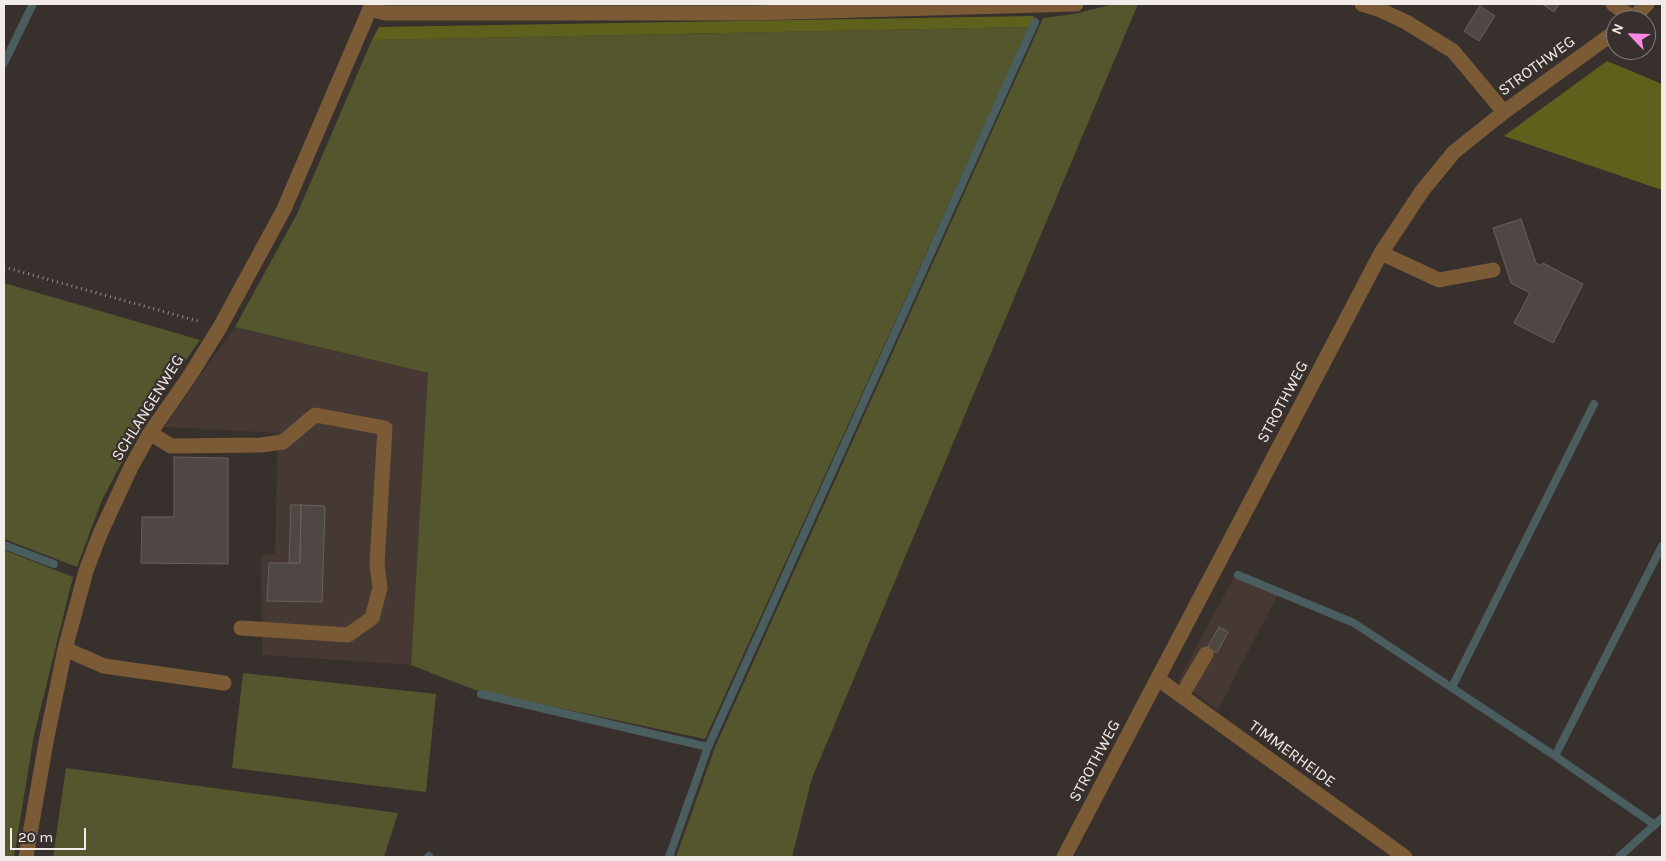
<!DOCTYPE html>
<html>
<head>
<meta charset="utf-8">
<style>
  body { margin:0 }
  #map { position:relative; width:1666px; height:861px; overflow:hidden; background:#37302d; font-family:Karla,sans-serif }
  canvas { display:block }
  .frame { position:absolute; inset:0; border:5px solid #f1ecea; pointer-events:none }
  .north { position:absolute; left:1606px; top:10px; width:50px; height:50px; box-sizing:border-box; background:#37302d; border:1px solid #817b79; border-radius:50%; rotate:294deg; font-size:14px; font-weight:700; line-height:20px; text-align:center; color:#f1ecea }
  .north::after { content:''; display:block; margin:auto; width:18px; height:22px; background:#fb87e6; clip-path:polygon(50% 0,100% 100%,50% 72%,0 100%) }
  .scale { position:absolute; left:10px; top:828px; width:76px; height:22px; box-sizing:border-box; border:2px solid #f1ecea; border-top:0; padding-left:6px; font-size:15px; line-height:18px; white-space:nowrap; color:#f1ecea; -webkit-text-stroke:4px #37302d; paint-order:stroke }
</style>
</head>
<body>
<div id="map">
<canvas width="1666" height="861"></canvas>
<div class="frame"></div>
<div class="north">N</div>
<div class="scale">20 m</div>
</div>
<script>
const g = document.querySelector('canvas').getContext('2d');
g.lineJoin = 'round';
function fill(path, color) {
  g.fillStyle = color;
  g.fill(path, 'evenodd');
}
function toPath(rows) {
  const path = new Path2D();
  for (const r of rows) {
    path.moveTo(r[0], r[1]);
    for (let i = 2; i < r.length; i += 2) path.lineTo(r[i], r[i + 1]);
  }
  return path;
}
function stroke(path, color, width, dash) {
  g.strokeStyle = color;
  g.lineWidth = width;
  g.lineCap = dash ? 'butt' : 'round';
  g.setLineDash(dash || []);
  g.stroke(path);
}
function drawText(font, color, halo, rows, align = 'center') {
  g.font = font + ' Karla,sans-serif';
  g.lineWidth = 4.5;
  g.setLineDash([]);
  g.textBaseline = 'middle';
  g.strokeStyle = halo;
  g.fillStyle = color;
  for (const [text, x, y, turn = 0] of rows) {
    g.save();
    g.translate(x, y);
    g.rotate((+turn || 0) * Math.PI / 180);
    g.textAlign = isNaN(turn) ? turn : align;
    if (halo) g.strokeText(text, 0, 0);
    g.fillText(text, 0, 0);
    g.restore();
  }
}
const built = toPath([
  [235,327,428,373,411,665,262,655,261,556,275,553,278,433,164,427],
  [1234,577,1278,594,1218,710,1178,681]
]);
const green = toPath([
  [1114,4,1138,4,812,778,792,857,676,857,715,747,1043,18,1074,14],
  [1029,27,705,739,475,690,411,665,428,373,235,327,297,214,372,40],
  [4,283,200,340,154,405,131,445,102,500,77,567,4,539],
  [4,550,73,577,34,735,14,857,4,857],
  [243,673,436,694,426,792,232,768],
  [66,768,398,813,384,857,53,857]
]);
const forest = toPath([
  [1034,16,1029,27,372,40,379,27],
  [1607,61,1662,84,1662,190,1504,136]
]);
const stream = toPath([
  [4,63,33,4],
  [4,545,54,564],
  [1238,575,1354,623,1555,756,1655,825],
  [1452,687,1594,404],
  [481,694,708,747],
  [1555,756,1662,546],
  [428,857,429,856],
  [669,857,708,747,1035,22],
  [1619,857,1662,818]
]);
const building = toPath([
  [1542,4,1559,4,1554,12,1542,4],
  [1480,6,1495,16,1479,41,1464,31,1480,6],
  [1521,219,1536,263,1542,266,1543,263,1583,284,1553,343,1514,323,1530,293,1511,283,1493,228,1521,219],
  [174,457,228,458,228,564,141,563,142,517,174,517,174,457],
  [291,505,301,505,300,563,289,563,291,505],
  [301,505,325,506,322,602,267,601,269,563,300,563,301,505],
  [1219,627,1228,632,1217,653,1207,648,1219,627]
]);
const path = toPath([
  [4,267,201,322]
]);
const minor = toPath([
  [1362,4,1378,9,1406,22,1453,51,1504,112],
  [1613,4,1633,18],
  [370,9,385,13,753,13,1076,4],
  [1631,20,1647,4],
  [1381,253,1439,280,1493,270],
  [150,433,171,446,261,445,283,442,315,415,385,428,377,564,380,588,372,618,348,635,241,628],
  [65,649,104,666,224,683],
  [1158,679,1405,857],
  [1182,695,1206,654],
  [26,857,46,742,65,649,86,571,100,534,131,467,150,433,189,377,220,327,284,209,372,4],
  [1064,857,1381,253,1422,191,1454,152,1504,112,1616,31]
]);
const streetNames = [
  ["STROTHWEG",1537,66,-36],
  ["STROTHWEG",1283,402,-62],
  ["SCHLANGENWEG",148,408,-58],
  ["TIMMERHEIDE",1292,754,36],
  ["STROTHWEG",1095,761,-62]
];
fill(built, '#463833');
fill(green, '#54572d');
fill(forest, '#5e611c');
stroke(stream, '#4a5e5f', 8);
fill(building, '#4e4744');
stroke(building, '#69615e', 1);
stroke(path, '#989290', 3, [1, 4]);
stroke(minor, '#7b5b36', 15);
drawText('16px', '#f1ecea', '#37302d', streetNames);
</script>
</body>
</html>
